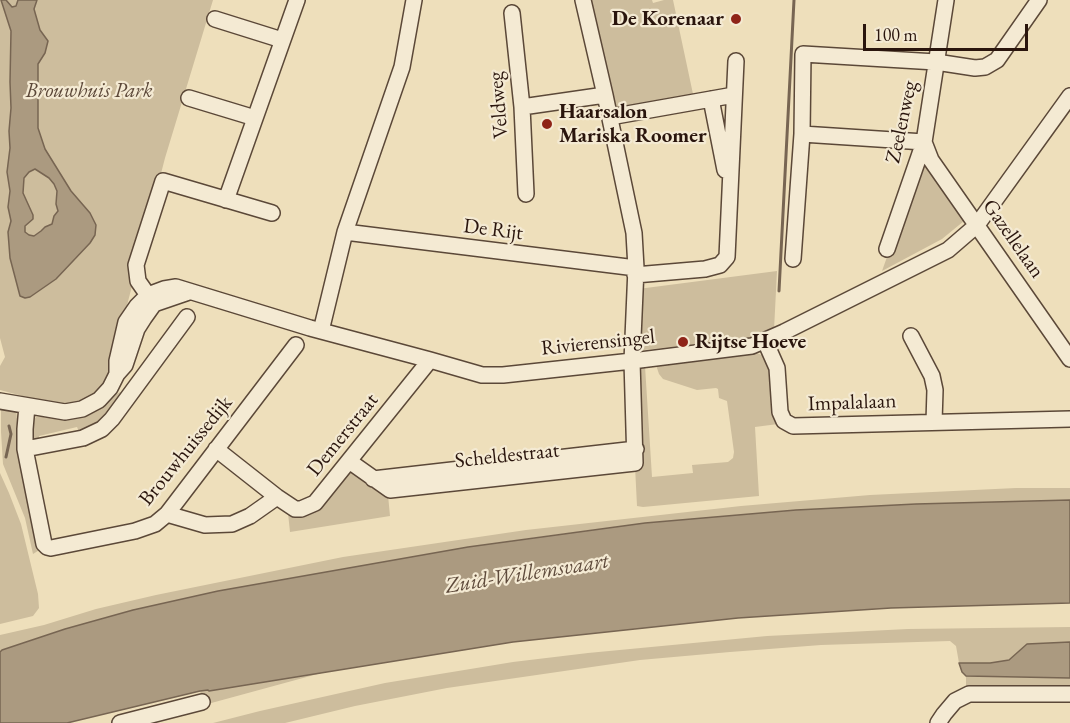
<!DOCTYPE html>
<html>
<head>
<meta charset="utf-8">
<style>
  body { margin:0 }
  #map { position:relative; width:1070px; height:723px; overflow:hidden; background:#eedfbb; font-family:"EB Garamond",serif }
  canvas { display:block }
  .scale { position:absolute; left:863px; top:24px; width:165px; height:27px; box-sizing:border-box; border:3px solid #2a150d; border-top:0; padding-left:8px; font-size:18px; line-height:21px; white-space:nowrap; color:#2a150d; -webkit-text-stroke:4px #f4ead3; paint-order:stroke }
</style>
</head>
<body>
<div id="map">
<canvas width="1070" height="723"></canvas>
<div class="scale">100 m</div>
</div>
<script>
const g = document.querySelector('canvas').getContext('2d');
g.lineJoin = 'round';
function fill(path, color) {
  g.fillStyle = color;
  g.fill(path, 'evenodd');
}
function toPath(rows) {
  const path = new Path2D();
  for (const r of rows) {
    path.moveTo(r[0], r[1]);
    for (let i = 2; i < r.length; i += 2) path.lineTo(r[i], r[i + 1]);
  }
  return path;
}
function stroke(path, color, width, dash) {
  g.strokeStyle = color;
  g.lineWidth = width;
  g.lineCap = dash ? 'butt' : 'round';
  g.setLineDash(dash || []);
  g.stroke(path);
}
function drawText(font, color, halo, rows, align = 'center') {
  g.font = font + ' "EB Garamond",serif';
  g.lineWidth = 4.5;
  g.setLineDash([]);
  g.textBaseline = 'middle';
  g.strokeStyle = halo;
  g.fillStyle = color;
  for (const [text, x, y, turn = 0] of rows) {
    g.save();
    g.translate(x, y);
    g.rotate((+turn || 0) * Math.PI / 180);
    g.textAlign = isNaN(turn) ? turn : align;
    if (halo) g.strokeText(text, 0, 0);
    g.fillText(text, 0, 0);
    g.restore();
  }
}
const green = toPath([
  [0,0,213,0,165,158,108,379,87,403,53,404,0,390,0,366,5,357,0,338],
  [583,0,652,0,653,3,664,0,673,0,693,94,609,112],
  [922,159,964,221,942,239,882,271],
  [777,271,774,330,756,337,743,339,635,351,638,289],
  [757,353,764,356,768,364,773,384,778,424,755,427,759,496,643,507,637,506,635,466,635,367,645,366,652,477,693,473,692,465,728,462,733,458,734,452,727,401,719,398,718,389,716,388,697,390,663,379,659,374,656,365],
  [120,392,122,393,100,423,80,434,77,427,39,436,40,443,33,442,30,424,36,417,43,417,56,419,79,418,97,411,115,395],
  [1,407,16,409,20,448,41,549,33,554,25,518,3,464,1,432],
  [350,467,388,495,390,516,290,532,288,513,292,515],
  [0,473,9,493,21,524,38,594,39,608,33,616,0,624],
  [1016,488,1070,488,1070,500,916,504,796,510,645,523,539,537,468,547,218,591,133,610,65,629,3,650,0,652,0,635,44,625,96,609,156,595,343,557,526,530,741,506,870,495],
  [1070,627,1070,642,1027,644,1009,660,990,663,959,663,956,646,950,641,821,645,730,652,640,660,447,688,355,706,285,723,213,723,260,711,385,683,513,662,588,653,767,636,908,629],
  [325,672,204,705,200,691,209,689,209,691],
  [966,676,1070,678,1070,688,966,689]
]);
const water = toPath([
  [1,0,6,0,12,7,16,6,18,0,37,0,34,9,40,30,48,41,45,53,38,64,38,128,45,149,71,191,90,213,96,225,95,235,90,243,56,279,30,297,25,298,20,296,10,258,8,232,11,221,8,207,10,191,7,172,10,148,9,131,11,108,10,82,11,31,1,0],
  [35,169,49,178,54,184,57,191,56,204,58,211,54,216,52,224,45,227,41,231,34,236,29,235,25,232,25,226,33,219,33,215,23,193,24,178,29,172,35,169],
  [1070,500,1070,603,891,608,738,618,513,642,209,691,208,690,200,691,67,723,0,723,0,652,2,650,65,629,133,610,218,591,468,547,645,523,796,510,916,504,1070,500],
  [1070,642,1070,678,966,676,962,672,959,663,990,663,1009,660,1027,644,1070,642]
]);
const stream = toPath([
  [779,291,794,0],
  [6,457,11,434,9,426]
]);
const minor = toPath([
  [512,13,522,107,526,194],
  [215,19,282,40],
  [189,98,255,118],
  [711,99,725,170],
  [522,107,605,95],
  [610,117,734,95],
  [802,134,924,142],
  [924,142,931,160,1070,359],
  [226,200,297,0],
  [345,232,636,268],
  [887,249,924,142,946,0],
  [793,259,802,134,803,54,936,62,975,68,985,67,997,60,1039,0],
  [635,275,705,269,720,265,727,257,736,61],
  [152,301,138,281,136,265,163,181,272,213],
  [321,331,345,232,402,67,414,0],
  [911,336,932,376,935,390,934,422],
  [765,341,777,368,780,412,784,421,793,426,1070,419],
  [117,374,117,361,126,322,137,306,148,295,164,289,176,287,310,328,430,360,482,375,503,375,632,361,752,346,784,332,948,250,977,225,1070,96],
  [0,401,65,412,82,409,99,400,110,388,117,374,125,365,137,329,144,318,154,304,189,292],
  [27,406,25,429,25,449,44,544,47,547,51,548,135,531,155,524,167,514,296,345],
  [25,449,83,438,102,429,112,419,187,317],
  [216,449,277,497,295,509,301,509,315,503,430,360],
  [349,461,390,490,635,463,632,361,636,268,634,233,605,95,583,0],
  [373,479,636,449],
  [167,514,205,525,232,524,250,516,277,497],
  [120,723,202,702],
  [938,723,944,714,955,701,969,694,1070,694]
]);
const markers = [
  [736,19,6,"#8f2418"],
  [547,124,6,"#8f2418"],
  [683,342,6,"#8f2418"]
];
const poiNames = [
  ["De Korenaar",724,19,"right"],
  ["Haarsalon",559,112],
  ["Mariska Roomer",559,136],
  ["Rijtse Hoeve",695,342]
];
const parkNames = [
  ["Brouwhuis Park",89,91]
];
const streetNames = [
  ["Veldweg",499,105,-95],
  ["Zeelenweg",902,122,-78],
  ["De Rijt",493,230,7],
  ["Gazellelaan",1013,239,55],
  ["Rivierensingel",598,343,-6],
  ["Impalalaan",852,403,-2],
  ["Demerstraat",343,435,-51],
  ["Brouwhuissedijk",186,451,-51],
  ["Scheldestraat",507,456,-6]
];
const waterNames = [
  ["Zuid-Willemsvaart",527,574,-9]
];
fill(green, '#cdbd9d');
fill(water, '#ab9a80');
stroke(water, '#776552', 1.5);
stroke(stream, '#776552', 3);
stroke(minor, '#5b4838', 18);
stroke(minor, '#f4ead3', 15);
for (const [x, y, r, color] of markers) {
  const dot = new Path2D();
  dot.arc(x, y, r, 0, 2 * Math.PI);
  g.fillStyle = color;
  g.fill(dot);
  stroke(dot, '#f4ead3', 2);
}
drawText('bold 21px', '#2a150d', '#f4ead3', poiNames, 'left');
drawText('italic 21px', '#5b4738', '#f4ead3', parkNames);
drawText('21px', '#2a150d', '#f4ead3', streetNames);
drawText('italic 22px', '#5e4a3b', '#f4ead3', waterNames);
</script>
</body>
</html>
